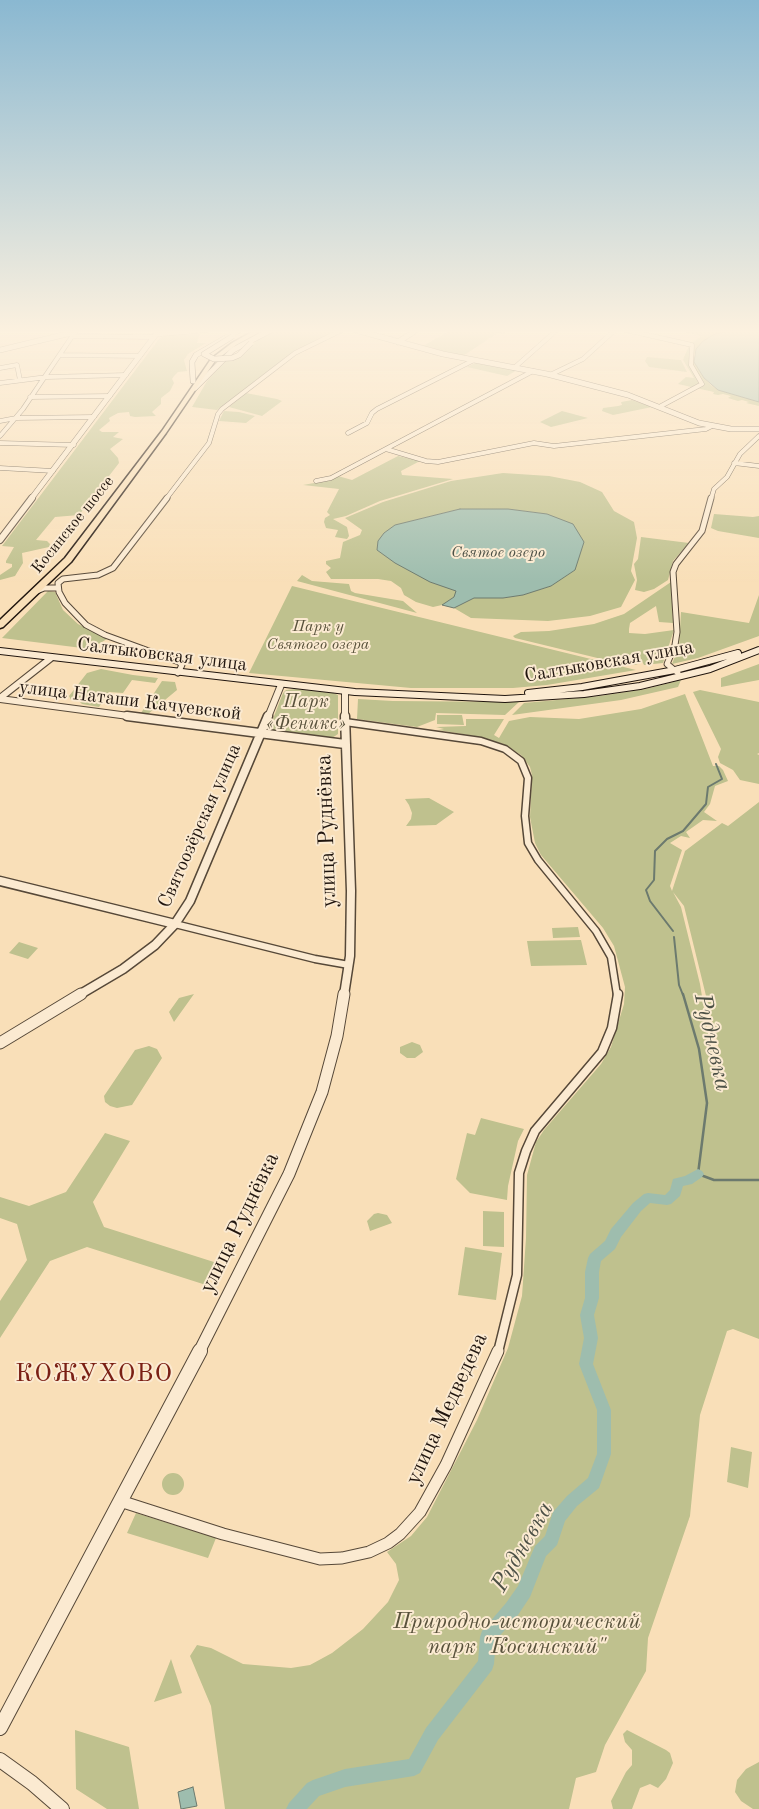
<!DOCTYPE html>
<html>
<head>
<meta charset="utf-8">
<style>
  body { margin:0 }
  canvas { display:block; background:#f9dfb8 }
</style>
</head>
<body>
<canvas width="759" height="1809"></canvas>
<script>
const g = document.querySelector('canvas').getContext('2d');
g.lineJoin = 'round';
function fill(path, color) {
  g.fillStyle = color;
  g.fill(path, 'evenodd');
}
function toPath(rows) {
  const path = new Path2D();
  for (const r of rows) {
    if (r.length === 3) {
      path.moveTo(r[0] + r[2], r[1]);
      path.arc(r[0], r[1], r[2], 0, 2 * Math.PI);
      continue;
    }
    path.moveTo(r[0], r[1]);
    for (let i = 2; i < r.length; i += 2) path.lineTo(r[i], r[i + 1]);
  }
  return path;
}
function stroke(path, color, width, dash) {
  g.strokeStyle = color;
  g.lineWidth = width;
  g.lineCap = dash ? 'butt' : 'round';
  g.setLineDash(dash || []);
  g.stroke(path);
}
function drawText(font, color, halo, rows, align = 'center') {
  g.font = font + ' "Old Standard TT",serif';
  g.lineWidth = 4;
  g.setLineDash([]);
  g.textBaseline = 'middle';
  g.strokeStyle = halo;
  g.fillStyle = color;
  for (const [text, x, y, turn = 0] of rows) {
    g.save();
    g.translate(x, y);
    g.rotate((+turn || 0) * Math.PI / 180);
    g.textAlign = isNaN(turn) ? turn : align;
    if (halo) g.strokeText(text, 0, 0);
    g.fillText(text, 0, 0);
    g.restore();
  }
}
const green = toPath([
  [281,329,340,329,342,333,288,356,217,410,192,407,207,381,225,361,242,355,259,339],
  [453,329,483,329,499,332,463,356,423,346],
  [684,329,759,329,759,331,737,329,715,334,696,349,694,355,694,362,704,378,711,385,718,390,759,402,759,406,746,403,749,402,742,400,738,401,728,398,731,396,723,394,718,395,713,394,714,392,678,384,686,377,694,378,683,360,684,357,690,344,702,336,680,331],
  [200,331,197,343,206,343,188,354,184,360,187,371,178,372,174,376,172,379,174,383,170,391,161,398,161,404,152,412,156,416,135,417,130,416,129,412,118,413,109,418,110,421,99,430,102,432,119,432,113,437,123,439,110,449,118,458,119,463,79,515,55,517,36,540,47,541,50,544,49,547,22,553,23,563,15,576,0,580,0,575,12,567,12,564,6,563,6,561,14,547,2,546,159,339,166,335],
  [647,357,681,360,687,372,649,367,645,361],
  [475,363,517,370,507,376,467,367],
  [246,393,277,399,282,401,262,416,229,407],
  [632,400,652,407,613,415,602,411,603,408,618,406,622,405,621,402],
  [224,411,239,412,255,416,246,423,219,421],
  [562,411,588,418,551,427,540,422],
  [398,456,420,461,401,471,402,475,453,479,380,501,346,516,333,519,347,527,349,536,347,539,335,537,338,530,326,528,324,522,325,518,330,515,327,512,339,489,303,485,325,481,338,476,352,480],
  [503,473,549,476,580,482,602,492,614,511,634,522,637,538,631,571,635,580,621,607,590,616,548,621,471,618,454,608,474,598,503,598,523,595,551,586,575,570,547,514,508,509,460,509,395,525,430,582,457,591,454,597,442,605,433,607,416,602,404,595,401,588,391,581,378,579,331,579,326,572,331,568,326,564,326,561,340,558,343,542,360,535,362,530,345,518,383,502,451,481],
  [714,514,753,517,759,516,759,538,718,531,711,528],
  [641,537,689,543,673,561,668,580,654,589,644,592,635,590,637,580,634,564,638,559],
  [302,575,312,581,349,584,351,591,355,593,403,601,417,613,297,581],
  [671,582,673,623,659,622,656,606,630,623,629,629,629,633,645,634,674,630,663,663,644,665,641,659,627,654,620,658,638,665,618,663,515,638,513,636,521,632,549,631,594,624,624,614],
  [292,586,636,670,547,685,513,688,411,688,249,673],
  [48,591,55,592,63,610,78,624,107,639,90,649,2,638],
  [759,595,759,636,698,658,672,664,679,646,681,612,749,623],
  [759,664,759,680,721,687,721,678],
  [101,669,133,675,158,678,155,683,132,680,123,693,109,692,99,707,82,704,79,701,71,700,69,696,87,673],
  [681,680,678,687,621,700,512,715,524,703,600,696,646,689],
  [162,681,175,682,177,690,148,714,141,713],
  [296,689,333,693,338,695,338,734,332,738,272,730,271,724,283,693,286,690],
  [700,690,759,702,759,753,757,754,759,755,759,784,740,780,733,770,720,763,718,757,721,749,693,692],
  [685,694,713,766,719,766,723,770,728,781,715,786,710,804,704,812,717,821,703,820,686,832,690,838,681,836,670,843,682,850,670,886,672,891,685,851,722,823,728,826,759,802,759,1339,733,1329,727,1331,700,1415,690,1516,648,1638,646,1671,605,1745,596,1772,576,1778,569,1809,225,1809,211,1706,190,1656,197,1645,211,1648,243,1664,291,1668,310,1665,332,1653,363,1629,388,1602,399,1580,396,1564,387,1552,411,1536,427,1517,477,1420,508,1348,522,1296,526,1238,527,1175,536,1142,544,1130,601,1064,611,1047,624,1004,625,987,614,946,603,928,541,855,535,843,530,817,532,775,530,767,521,755,504,744,475,736,438,730,444,729,436,727,466,726,466,719,504,719,494,735,499,738,509,721,530,717,579,719,641,709],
  [673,892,684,906,720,1053,710,1046,700,984,681,907],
  [358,699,393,701,519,702,505,715,436,713,435,720,417,727,357,719],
  [437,715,462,715,464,725,437,724],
  [429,798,454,812,436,825,406,826,411,819,412,813,409,805,405,799],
  [578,927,580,937,553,938,552,928],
  [581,940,587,965,531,966,527,941],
  [19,942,38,948,28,959,9,953],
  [194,994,174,1022,169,1012,179,998],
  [412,1042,420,1045,423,1052,415,1058,407,1058,400,1053,400,1047],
  [149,1046,157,1049,162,1058,132,1105,117,1108,110,1106,105,1102,104,1096,135,1050],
  [481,1118,524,1129,518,1141,508,1186,507,1200,470,1193,456,1179,467,1133,475,1135],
  [105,1133,130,1141,93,1202,104,1227,217,1263,206,1285,87,1247,50,1261,0,1338,0,1301,27,1260,17,1224,0,1218,0,1197,29,1206,66,1192],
  [483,1211,504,1212,504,1247,483,1246],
  [378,1213,387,1215,392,1223,370,1231,367,1221,374,1214],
  [465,1247,502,1253,496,1300,458,1295],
  [731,1447,752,1452,748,1488,727,1482],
  [173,1484,11],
  [136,1513,216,1538,208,1558,127,1533],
  [171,1659,182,1693,154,1702],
  [75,1730,129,1747,139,1809,107,1809,76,1789],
  [627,1730,666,1750,670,1753,673,1763,666,1779,658,1788,650,1784,640,1788,632,1809,613,1809,611,1801,626,1772,632,1765,632,1750,625,1742,623,1734],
  [759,1762,759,1809,753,1809,741,1801,735,1792,737,1780,746,1769]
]);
const water = toPath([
  [737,329,759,331,759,402,718,390,704,378,694,362,696,349,703,341,715,334,737,329],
  [460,509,508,509,547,514,573,524,584,542,575,570,551,586,523,595,503,598,474,598,454,608,442,605,454,597,456,591,430,582,395,563,377,550,378,541,384,533,395,525,460,509],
  [193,1787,197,1806,181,1809,178,1792,193,1787]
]);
const streamFar1 = toPath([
  [673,931,650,901,646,890,654,880,655,851,667,839,683,831,706,804,708,787,722,779,716,764],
  [674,937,679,985,683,995]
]);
const stream = toPath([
  [683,994,699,1049,707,1103,698,1174,714,1180,759,1180]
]);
const river = toPath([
  [698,1169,702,1171,704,1174,702,1177,692,1184,683,1186,680,1196,671,1204,667,1205,650,1203,641,1211,621,1237,615,1249,601,1261,599,1272,599,1298,594,1315,598,1338,593,1364,611,1410,611,1454,599,1488,577,1506,565,1521,557,1545,546,1556,530,1597,518,1615,496,1640,494,1664,492,1670,438,1740,420,1773,414,1776,345,1787,319,1796,307,1809,286,1809,289,1803,307,1783,313,1780,345,1769,409,1759,426,1728,478,1661,480,1637,482,1631,506,1603,518,1586,535,1546,545,1536,553,1512,567,1496,588,1478,597,1454,597,1410,579,1364,584,1338,580,1315,585,1298,585,1272,588,1258,590,1254,605,1241,611,1229,633,1203,644,1194,648,1193,665,1195,670,1190,673,1179,685,1176,698,1169]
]);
const minorFar4 = toPath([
  [492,329,503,331,505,329],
  [621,329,692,345,691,365,702,384,661,406],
  [72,336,154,337],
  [60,355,140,356],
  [0,368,17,365,20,380],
  [514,368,558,329],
  [550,375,583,359,616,329],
  [0,383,47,377,126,375],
  [30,397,110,396],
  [0,421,16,418,94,417],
  [348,433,367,423,372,413,377,409,474,360],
  [0,436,23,409,75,332],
  [0,443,74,445],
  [386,449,426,461,438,462,534,443,554,446,706,429,712,426],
  [734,463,759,466],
  [0,468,53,471],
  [316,481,331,478,533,371],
  [166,499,209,443,218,414,222,409,295,353,344,329],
  [711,499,714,489,727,477,740,454,759,436]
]);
const minorFar3 = toPath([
  [167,498,113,568,98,575,63,579,58,583,59,592,65,603,86,625,105,635,179,662,182,665,178,673],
  [37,591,44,588,58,588],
  [678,673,667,664,675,645,677,632,673,572,676,564,702,531,711,498]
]);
const minorFar2 = toPath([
  [345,722,481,741,505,749,521,761,528,778,525,816,528,843,538,860,596,931,611,957,617,995],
  [175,924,315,959,349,965]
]);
const minorFar1 = toPath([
  [498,1352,517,1275,519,1173,526,1151,535,1131,602,1052,612,1028,618,994]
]);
const minor = toPath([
  [120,1501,223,1534,320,1559,342,1558,369,1552,388,1543,400,1534,420,1512,446,1465,498,1351]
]);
const tertiaryFar4 = toPath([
  [352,329,443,354,547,374,628,395,699,423,731,429,759,429],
  [156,334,212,329],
  [398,342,418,329],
  [0,350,75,332,77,329],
  [31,499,160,329]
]);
const tertiaryFar3 = toPath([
  [0,540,32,498],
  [345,691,345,717],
  [0,698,51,658],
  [0,699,136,717],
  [268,717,281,685]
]);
const tertiaryFar2 = toPath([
  [127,716,345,744],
  [0,881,175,924],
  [79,995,123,969,155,945,175,924,190,901,268,716],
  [344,995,350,956,351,891,345,716]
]);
const tertiaryFar1 = toPath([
  [0,1043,81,994],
  [199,1352,289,1174,322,1092,337,1036,344,994]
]);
const tertiary = toPath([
  [0,1728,200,1351],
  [0,1760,32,1783,62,1809]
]);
const secondaryFar1 = toPath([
  [193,381,192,362,196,355,241,329],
  [195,388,233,350,273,329]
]);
const secondary = toPath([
  [0,651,355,692,505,699,584,694,640,686,710,669,759,650],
  [528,693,582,687,675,670,738,653]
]);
const trunk = toPath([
  [257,329,265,329,236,345,215,361,166,433,71,562,3,627,0,628,0,620,65,558,162,431,211,359,232,343,257,329]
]);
const secondaryBridge = toPath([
  [233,336,204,354,214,359,232,358,239,355,251,343]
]);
const farStreetnames = [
  ["Косинское шоссе",73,525,-51]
];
const farWaternames = [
  ["Святое озеро",498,553]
];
const farParknames = [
  ["Парк у",318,627],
  ["Святого озера",318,645]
];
const streetNames = [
  ["Салтыковская улица",162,655,7],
  ["Салтыковская улица",609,662,-10],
  ["улица Наташи Качуевской",130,701,7],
  ["Святоозёрская улица",200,826,-66]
];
const parkNames = [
  ["Парк",306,702],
  ["«Феникс»",306,724]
];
const nearStreetnames = [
  ["улица Руднёвка",327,831,-92],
  ["улица Руднёвка",240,1223,-64],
  ["улица Медведева",447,1409,-65]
];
const nearParknames = [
  ["Природно-исторический",517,1622],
  ["парк \"Косинский\"",517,1647]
];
const nearWaternames = [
  ["Рудневка",712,1042,77],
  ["Рудневка",523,1547,-60]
];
const nearQuarternames = [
  ["КОЖУХОВО",94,1374]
];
fill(green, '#bfc18e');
fill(water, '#9ebdae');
stroke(water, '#6c7a6e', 1);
stroke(streamFar1, '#6c7a6e', 2);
stroke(stream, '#6c7a6e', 2.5);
fill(river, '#9ebdae');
stroke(minorFar4, '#564838', 5);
stroke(minorFar3, '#564838', 7);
stroke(minorFar2, '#564838', 9);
stroke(minorFar1, '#564838', 11);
stroke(minor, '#564838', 13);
stroke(tertiaryFar4, '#564838', 6);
stroke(tertiaryFar3, '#564838', 8);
stroke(tertiaryFar2, '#564838', 11);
stroke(tertiaryFar1, '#564838', 13);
stroke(tertiary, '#564838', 16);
stroke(secondaryFar1, '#20150e', 6);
stroke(secondary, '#20150e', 8);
stroke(trunk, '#20150e', 3);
stroke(minorFar4, '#fbead1', 4);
stroke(minorFar3, '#fbead1', 5);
stroke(minorFar2, '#fbead1', 6);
stroke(minorFar1, '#fbead1', 8);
stroke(minor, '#fbead1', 11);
stroke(tertiaryFar4, '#fbead1', 5);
stroke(tertiaryFar3, '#fbead1', 6);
stroke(tertiaryFar2, '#fbead1', 8);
stroke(tertiaryFar1, '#fbead1', 11);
stroke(tertiary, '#fbead1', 14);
stroke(secondaryFar1, '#fbead1', 5);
stroke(secondary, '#fbead1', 6);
fill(trunk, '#f9dfb8');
stroke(secondaryBridge, '#20150e', 6, []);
stroke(secondaryBridge, '#fbead1', 5);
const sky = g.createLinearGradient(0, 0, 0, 582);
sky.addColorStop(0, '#8ab8d1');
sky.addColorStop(0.57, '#fcf1df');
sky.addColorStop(1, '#fcf1df00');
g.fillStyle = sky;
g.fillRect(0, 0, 759, 582);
drawText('16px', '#20150e', '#fbead1', farStreetnames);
drawText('italic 16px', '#4c5046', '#fbead1', farWaternames);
drawText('italic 16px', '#58513b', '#fbead1', farParknames);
drawText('19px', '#20150e', '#fbead1', streetNames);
drawText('italic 19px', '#58513b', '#fbead1', parkNames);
drawText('22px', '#20150e', '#fbead1', nearStreetnames);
drawText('italic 22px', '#58513b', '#fbead1', nearParknames);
drawText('italic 24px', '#4c5046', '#fbead1', nearWaternames);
g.letterSpacing = '1px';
drawText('25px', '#7a1f14', '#fbead1', nearQuarternames);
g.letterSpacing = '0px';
</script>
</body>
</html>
